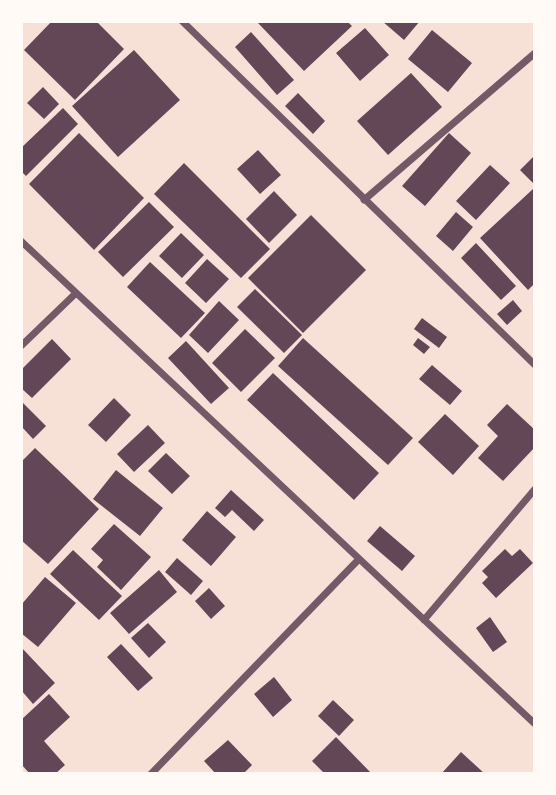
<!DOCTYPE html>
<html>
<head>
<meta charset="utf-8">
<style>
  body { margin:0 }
  #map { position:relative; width:556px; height:795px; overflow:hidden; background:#f7e1d7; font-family:"Archivo Narrow",sans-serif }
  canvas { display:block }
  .frame { position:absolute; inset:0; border:23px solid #fffaf5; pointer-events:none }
</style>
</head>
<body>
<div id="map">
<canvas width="556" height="795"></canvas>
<div class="frame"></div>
</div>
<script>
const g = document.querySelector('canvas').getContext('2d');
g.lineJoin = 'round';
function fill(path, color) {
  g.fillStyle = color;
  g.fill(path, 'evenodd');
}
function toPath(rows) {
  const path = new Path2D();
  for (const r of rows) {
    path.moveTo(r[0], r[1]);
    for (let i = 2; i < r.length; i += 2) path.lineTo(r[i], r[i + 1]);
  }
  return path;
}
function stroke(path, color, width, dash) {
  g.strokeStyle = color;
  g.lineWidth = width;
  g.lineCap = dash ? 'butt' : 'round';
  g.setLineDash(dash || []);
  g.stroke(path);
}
const building = toPath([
  [52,21,96,21,124,49,75,100,24,50],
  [259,21,347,21,352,26,304,71,258,23],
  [382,21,420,21,404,40],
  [365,28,389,55,360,81,336,53],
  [432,30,472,63,448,92,408,59],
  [251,32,294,80,277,95,235,47],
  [134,50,180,100,118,157,72,106],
  [411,73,442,107,388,155,357,121],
  [43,87,59,104,44,119,27,103],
  [298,93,325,121,313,134,285,106],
  [63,108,78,124,26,176,21,171,21,148],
  [79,133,144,198,94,250,29,184],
  [449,133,471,153,425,206,402,186],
  [258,150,281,175,260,194,237,169],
  [535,155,535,185,520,170],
  [184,163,270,249,241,278,154,194],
  [490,165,510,183,476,220,456,201],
  [533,189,535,192,535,283,528,290,480,238],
  [274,191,297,215,269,243,246,219],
  [149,202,174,227,123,277,98,252],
  [456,212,473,227,453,251,436,236],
  [311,215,366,270,303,333,248,278],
  [181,233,204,255,182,278,159,256],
  [476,243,516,286,501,300,461,258],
  [207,259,229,279,206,303,185,283],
  [150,262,205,313,181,338,127,287],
  [255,289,302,335,284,353,237,307],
  [513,300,522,311,507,325,497,314],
  [219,301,239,320,208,353,189,335],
  [422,318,447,337,439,348,414,329],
  [245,329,275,358,241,392,212,363],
  [303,338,413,438,388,465,278,366],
  [418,338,430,347,424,354,413,345],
  [52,339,71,359,32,398,21,388,21,370],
  [186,341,229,388,211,404,168,358],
  [432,365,462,391,450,405,419,379],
  [273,373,379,473,354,500,247,400],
  [114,398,131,415,106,442,88,425],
  [21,401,46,426,33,439,21,426],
  [507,404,535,430,535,447,503,481,478,458,498,436,487,425],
  [445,414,479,446,453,475,418,442],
  [148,425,165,443,134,472,117,454],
  [35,448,99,509,48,564,21,540,21,462],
  [166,453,190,476,172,494,148,471],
  [116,470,163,508,140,536,93,499],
  [231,490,264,520,254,531,232,510,225,517,215,508],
  [207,511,236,537,211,566,182,540],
  [114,524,151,557,121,590,97,567,103,560,91,549],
  [380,526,415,556,402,571,367,541],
  [505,549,512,556,520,549,533,563,496,598,482,583,488,577,482,571],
  [73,550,122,596,99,620,50,574],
  [177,558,203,581,191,595,165,572],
  [159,570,177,592,129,634,110,613],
  [45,577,76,603,38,647,21,633,21,605],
  [209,588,225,606,211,619,195,601],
  [490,617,507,642,493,652,476,628],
  [148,623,166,642,149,658,131,638],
  [121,644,153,678,138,691,107,657],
  [21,647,55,683,33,704,21,690],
  [274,677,292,700,273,717,254,694],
  [49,694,70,717,44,741,65,765,55,774,30,774,21,764,21,720],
  [333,700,354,720,339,736,318,716],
  [336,737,372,774,325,774,312,761],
  [228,740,252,765,243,774,216,774,204,761],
  [461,752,485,774,441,774]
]);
const minor = toPath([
  [182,21,535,365],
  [364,200,535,53],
  [21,241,535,724],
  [21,346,75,294],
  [424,620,535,489],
  [151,774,359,559]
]);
fill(building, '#644757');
stroke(minor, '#755966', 7);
</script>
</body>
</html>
